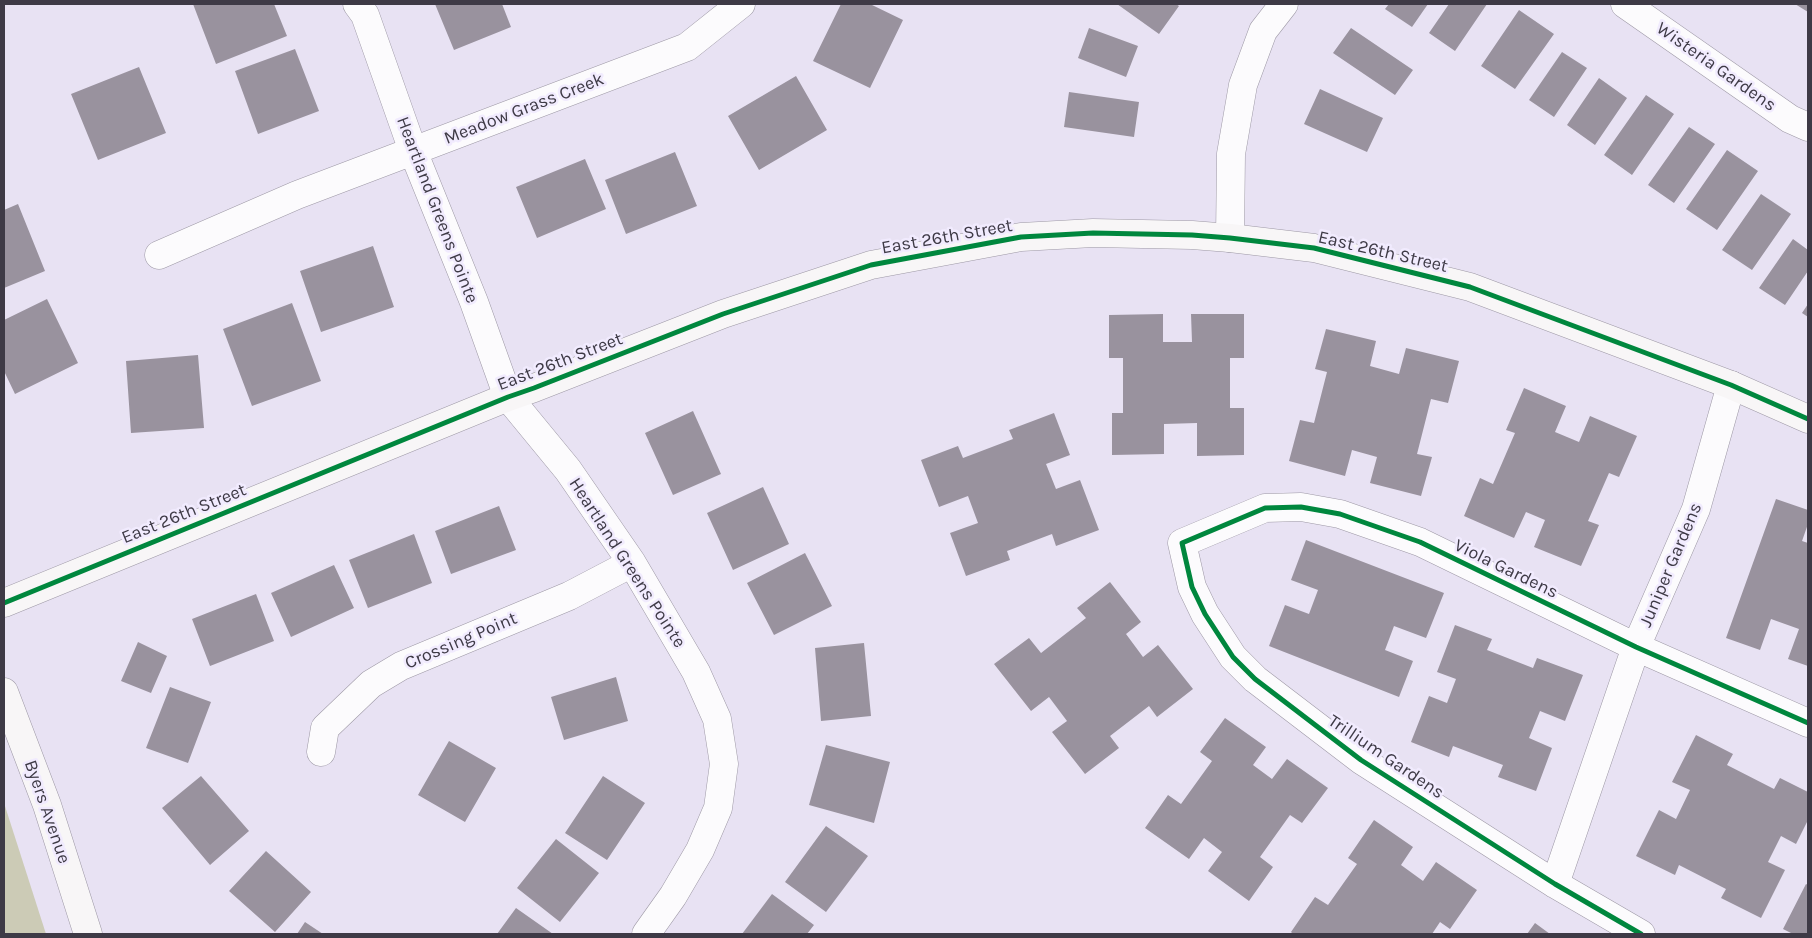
<!DOCTYPE html>
<html>
<head>
<meta charset="utf-8">
<style>
  body { margin:0 }
  #map { position:relative; width:1812px; height:938px; overflow:hidden; background:#e8e2f3; font-family:Karla,sans-serif }
  canvas { display:block }
  .frame { position:absolute; inset:0; border:5px solid #3e3a46; pointer-events:none }
</style>
</head>
<body>
<div id="map">
<canvas width="1812" height="938"></canvas>
<div class="frame"></div>
</div>
<script>
const g = document.querySelector('canvas').getContext('2d');
g.lineJoin = 'round';
function fill(path, color) {
  g.fillStyle = color;
  g.fill(path, 'evenodd');
}
function toPath(rows) {
  const path = new Path2D();
  for (const r of rows) {
    path.moveTo(r[0], r[1]);
    for (let i = 2; i < r.length; i += 2) path.lineTo(r[i], r[i + 1]);
  }
  return path;
}
function stroke(path, color, width, dash) {
  g.strokeStyle = color;
  g.lineWidth = width;
  g.lineCap = dash ? 'butt' : 'round';
  g.setLineDash(dash || []);
  g.stroke(path);
}
function drawText(font, color, halo, rows, align = 'center') {
  g.font = font + ' Karla,sans-serif';
  g.lineWidth = 5;
  g.setLineDash([]);
  g.textBaseline = 'middle';
  g.strokeStyle = halo;
  g.fillStyle = color;
  for (const [text, x, y, turn = 0] of rows) {
    g.save();
    g.translate(x, y);
    g.rotate((+turn || 0) * Math.PI / 180);
    g.textAlign = isNaN(turn) ? turn : align;
    if (halo) g.strokeText(text, 0, 0);
    g.fillText(text, 0, 0);
    g.restore();
  }
}
const green = toPath([
  [4,803,13,831,46,934,4,934]
]);
const building = toPath([
  [193,4,274,4,287,36,216,64],
  [435,4,502,4,511,27,454,50],
  [841,4,870,4,903,20,870,88,813,61],
  [1117,4,1176,4,1179,6,1159,34],
  [1389,4,1428,4,1412,27,1385,9],
  [1449,4,1487,4,1455,51,1429,33],
  [1795,4,1808,4,1808,12],
  [1519,10,1554,34,1515,89,1481,66],
  [1089,28,1138,46,1126,77,1078,58],
  [1351,28,1413,70,1395,95,1333,53],
  [295,49,319,111,258,134,235,71],
  [1562,52,1587,68,1554,117,1529,100],
  [139,67,166,133,98,160,71,94],
  [796,76,827,130,759,170,728,116],
  [1599,78,1627,98,1595,145,1567,125],
  [1320,89,1383,118,1367,152,1304,124],
  [1069,92,1139,102,1134,137,1064,127],
  [1646,95,1674,114,1632,175,1604,155],
  [1689,127,1715,144,1674,203,1648,185],
  [1727,150,1758,171,1717,230,1686,209],
  [675,152,697,206,626,234,605,180],
  [585,159,606,209,537,238,516,187],
  [1761,194,1791,214,1752,270,1722,250],
  [18,204,45,271,4,288,4,210],
  [1793,239,1808,250,1808,271,1785,305,1759,288],
  [373,246,394,307,321,332,300,271],
  [47,299,78,363,15,394,4,371,4,320],
  [292,303,321,381,252,406,223,329],
  [1808,304,1808,317,1802,313],
  [1163,314,1163,342,1192,342,1191,314,1244,314,1244,358,1230,358,1230,408,1244,408,1244,455,1197,456,1197,423,1164,424,1164,454,1112,455,1112,413,1123,413,1123,358,1109,358,1109,315],
  [1326,329,1376,341,1370,366,1399,374,1406,348,1459,361,1448,403,1431,399,1417,454,1432,457,1421,496,1370,483,1377,457,1352,450,1345,476,1289,461,1300,420,1314,423,1327,372,1315,369],
  [198,355,204,428,131,433,126,361],
  [1524,388,1566,406,1555,432,1579,442,1590,416,1637,436,1619,477,1609,473,1588,521,1599,525,1581,566,1534,547,1545,520,1526,512,1514,538,1464,516,1480,478,1493,484,1515,433,1506,430],
  [693,411,721,474,673,495,645,433],
  [1054,413,1070,455,1046,464,1056,489,1080,480,1099,530,1056,546,1052,534,1007,551,1010,560,966,576,950,533,978,523,968,496,939,507,921,460,958,446,963,458,1013,439,1009,430],
  [763,487,789,544,733,570,707,513],
  [1776,499,1808,510,1808,524,1802,541,1808,543,1808,666,1788,659,1799,629,1771,619,1760,650,1726,638],
  [499,506,516,550,451,574,435,531],
  [414,534,432,583,368,608,349,560],
  [1306,540,1444,593,1426,638,1394,626,1385,650,1413,661,1399,697,1269,646,1285,605,1309,614,1318,590,1291,580],
  [805,553,832,606,774,635,747,583],
  [334,565,354,608,291,637,271,593],
  [1110,582,1141,622,1126,634,1143,657,1158,645,1193,689,1157,717,1149,706,1110,736,1119,748,1085,774,1052,732,1067,721,1049,697,1031,711,994,664,1029,638,1041,653,1086,618,1077,608],
  [256,594,274,641,210,666,192,619],
  [1455,625,1492,639,1487,650,1533,668,1537,658,1583,675,1565,721,1540,711,1529,738,1552,748,1536,791,1498,777,1503,765,1453,746,1449,757,1411,742,1429,696,1447,703,1456,679,1437,672],
  [138,642,167,656,151,693,121,681],
  [864,643,871,716,821,721,815,648],
  [616,677,628,721,564,740,551,697],
  [170,687,211,702,188,763,146,748],
  [1225,718,1266,747,1253,765,1272,779,1287,759,1328,788,1302,823,1290,815,1260,857,1273,867,1249,901,1208,871,1222,852,1204,838,1189,859,1145,828,1168,795,1181,804,1212,761,1200,752],
  [1696,735,1733,754,1727,765,1774,789,1780,778,1808,792,1808,820,1796,844,1781,836,1768,862,1785,870,1761,918,1721,898,1726,889,1679,865,1675,875,1636,856,1659,810,1676,819,1690,790,1672,782],
  [449,741,496,768,465,822,418,795],
  [826,745,890,762,874,823,809,805],
  [201,776,249,831,210,865,162,808],
  [603,776,645,803,607,860,565,833],
  [1374,820,1413,847,1401,865,1423,881,1436,862,1477,890,1450,929,1440,922,1432,934,1293,934,1291,932,1315,897,1328,905,1357,864,1348,858],
  [826,826,868,856,826,912,785,882],
  [556,839,599,873,560,922,517,888],
  [266,851,311,892,275,932,229,891],
  [1806,884,1808,885,1808,934,1793,934,1783,929],
  [772,894,814,925,807,934,742,934],
  [516,908,553,934,497,934],
  [305,922,323,934,297,934],
  [1535,923,1550,934,1527,934]
]);
const street = toPath([
  [357,4,365,15,413,151,474,302,508,397,568,470,632,563,696,672,717,719,724,764,718,808,700,850,673,896,646,934],
  [1625,4,1790,119,1808,127],
  [1230,238,1231,154,1243,85,1263,31,1284,4],
  [159,255,297,195,687,47,741,4],
  [321,752,325,728,371,684,401,666,569,596,632,563],
  [1555,884,1636,647,1696,509,1731,385],
  [1641,934,1555,884,1361,760,1255,679,1233,657,1205,614,1192,587,1182,543,1265,508,1301,507,1340,514,1420,542,1636,647,1808,723]
]);
const secondary = toPath([
  [4,603,508,397,534,388,723,314,871,265,1021,237,1093,233,1192,235,1230,238,1314,248,1470,287,1731,385,1808,419],
  [4,692,47,805,88,934]
]);
const cycleway = toPath([
  [4,603,508,397,534,388,723,314,871,265,1021,237,1093,233,1192,235,1230,238,1314,248,1470,287,1731,385,1808,419],
  [1641,934,1555,884,1361,760,1255,679,1233,657,1205,614,1192,587,1182,543,1265,508,1301,507,1340,514,1420,542,1636,647,1808,723]
]);
const streetNames = [
  ["Wisteria Gardens",1716,67,35],
  ["Meadow Grass Creek",524,109,-21],
  ["Heartland Greens Pointe",437,210,69],
  ["East 26th Street",947,237,-10],
  ["East 26th Street",1383,252,13],
  ["East 26th Street",560,362,-21],
  ["East 26th Street",184,514,-22],
  ["Heartland Greens Pointe",627,563,57],
  ["Juniper Gardens",1671,565,-67],
  ["Viola Gardens",1506,569,26],
  ["Crossing Point",461,641,-23],
  ["Trillium Gardens",1386,757,34],
  ["Byers Avenue",47,812,71]
];
fill(green, '#cccbb6');
fill(building, '#99929e');
stroke(street, '#9d98a5', 29);
stroke(secondary, '#9d98a5', 29);
stroke(street, '#fcfbfd', 28);
stroke(secondary, '#f8f6f7', 28);
stroke(cycleway, '#00873e', 5);
drawText('18px', '#3e3a46', '#f1ebfe', streetNames);
</script>
</body>
</html>
